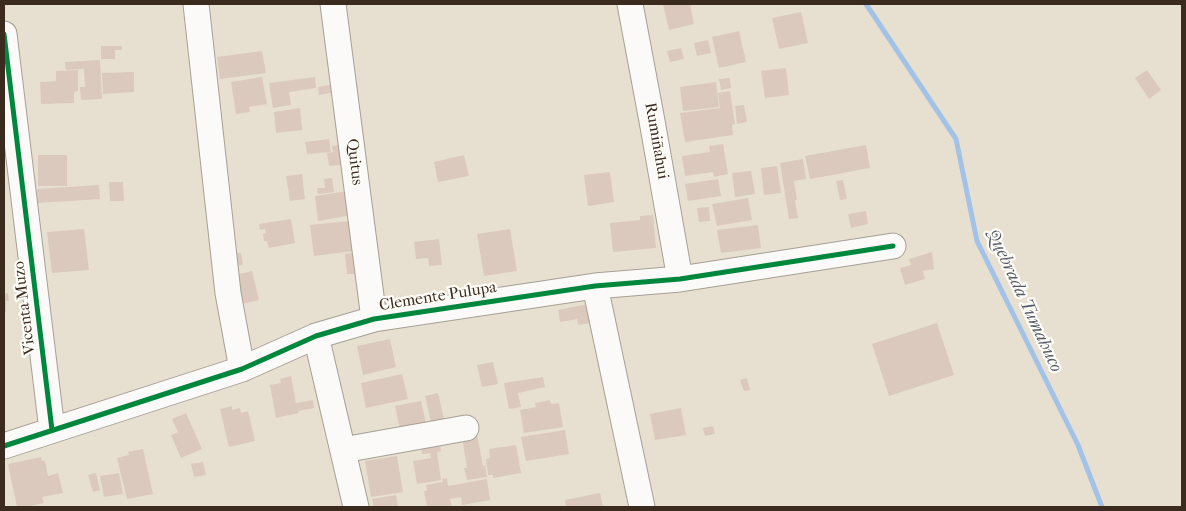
<!DOCTYPE html>
<html>
<head>
<meta charset="utf-8">
<style>
  body { margin:0 }
  #map { position:relative; width:1186px; height:511px; overflow:hidden; background:#e7e0d1; font-family:"IM FELL French Canon",serif }
  canvas { display:block }
  .frame { position:absolute; inset:0; border:5px solid #3b2a1e; pointer-events:none }
</style>
</head>
<body>
<div id="map">
<canvas width="1186" height="511"></canvas>
<div class="frame"></div>
</div>
<script>
const g = document.querySelector('canvas').getContext('2d');
g.lineJoin = 'round';
function toPath(rows) {
  const path = new Path2D();
  for (const r of rows) {
    path.moveTo(r[0], r[1]);
    for (let i = 2; i < r.length; i += 2) path.lineTo(r[i], r[i + 1]);
  }
  return path;
}
function stroke(path, color, width, dash) {
  g.strokeStyle = color;
  g.lineWidth = width;
  g.lineCap = dash ? 'butt' : 'round';
  g.setLineDash(dash || []);
  g.stroke(path);
}
function fill(path, color) {
  g.fillStyle = color;
  g.fill(path, 'evenodd');
}
function drawText(font, color, halo, rows, align = 'center') {
  g.font = font + ' "IM FELL French Canon",serif';
  g.lineWidth = 4.5;
  g.setLineDash([]);
  g.textBaseline = 'middle';
  g.strokeStyle = halo;
  g.fillStyle = color;
  for (const [text, x, y, turn = 0] of rows) {
    g.save();
    g.translate(x, y);
    g.rotate((+turn || 0) * Math.PI / 180);
    g.textAlign = isNaN(turn) ? turn : align;
    if (halo) g.strokeText(text, 0, 0);
    g.fillText(text, 0, 0);
    g.restore();
  }
}
const stream = toPath([
  [866,4,956,139,977,241,1078,445,1102,507]
]);
const building = toPath([
  [663,4,690,4,694,24,669,30],
  [801,12,808,43,779,49,772,18],
  [739,31,746,62,719,68,712,37],
  [708,40,711,53,697,56,694,43],
  [101,46,122,46,122,50,115,50,115,59,101,59],
  [681,48,684,59,670,62,667,51],
  [262,51,266,73,220,79,217,57],
  [100,60,102,99,81,100,80,87,85,87,84,69,66,70,65,62],
  [786,68,789,95,765,98,761,71],
  [78,70,78,91,74,92,74,103,41,104,40,82,56,81,56,71],
  [1147,70,1161,90,1149,99,1135,78],
  [134,72,134,92,103,94,102,73],
  [262,77,267,104,249,107,250,112,236,114,231,82],
  [315,77,316,88,289,92,291,105,273,108,269,83],
  [730,78,731,88,721,90,719,79],
  [716,82,719,107,683,111,680,87],
  [330,85,331,93,319,95,318,87],
  [730,91,735,124,732,125,733,135,685,142,680,113,720,108,718,93],
  [744,105,747,122,737,124,735,106],
  [300,108,302,130,276,133,274,112],
  [329,139,331,152,307,154,305,142],
  [723,144,728,174,714,177,713,172,685,176,682,156,710,152,709,146],
  [339,145,341,165,329,166,327,153,333,152,332,146],
  [866,145,870,168,810,179,805,156],
  [38,155,67,155,67,186,38,186],
  [464,155,469,176,438,182,434,162],
  [803,159,806,179,794,181,797,200,795,200,798,218,789,219,780,163],
  [777,166,781,193,764,195,761,168],
  [751,171,755,194,735,197,732,173],
  [610,172,614,202,588,206,584,175],
  [302,174,305,199,290,201,286,176],
  [332,178,334,192,318,194,317,188,325,188,324,179],
  [718,179,721,196,688,201,685,184],
  [843,180,847,199,840,200,836,181],
  [109,182,123,182,124,201,110,201],
  [99,185,100,199,38,203,37,189],
  [348,191,352,215,318,221,315,196],
  [748,198,752,220,717,226,712,204],
  [709,207,710,221,699,222,697,208],
  [866,211,868,224,851,228,848,214],
  [653,215,656,248,613,252,610,223,640,220,640,216],
  [291,219,295,243,269,248,267,241,264,241,263,234,266,233,265,229,260,230,259,224],
  [350,221,354,251,314,256,310,225],
  [758,225,761,248,721,253,717,230],
  [84,229,89,270,52,273,47,232],
  [510,229,517,271,484,276,477,234],
  [439,239,442,265,429,266,428,258,416,259,414,242],
  [932,252,934,269,923,271,925,279,905,285,900,268,911,265,909,259],
  [234,253,241,253,243,265,235,266],
  [353,253,355,274,347,274,345,254],
  [252,271,259,300,237,305,231,276],
  [8,293,9,301,6,301,6,312,4,312,4,294],
  [588,304,591,323,578,325,577,319,560,322,558,310],
  [937,323,954,375,889,396,872,344],
  [390,339,396,367,363,375,357,346],
  [493,362,498,384,482,387,477,365],
  [402,374,408,399,366,408,361,383],
  [291,376,296,403,313,400,314,408,298,411,299,413,276,418,270,385,281,383,280,379],
  [543,377,545,387,518,393,521,407,509,409,504,383],
  [747,378,750,390,744,391,740,380],
  [438,393,444,419,431,422,425,396],
  [550,400,551,404,559,403,563,427,524,433,520,410,536,407,535,403],
  [421,401,427,428,401,434,395,406],
  [232,406,232,410,240,408,241,413,248,411,255,441,229,447,220,409],
  [681,408,686,435,655,440,650,414],
  [186,413,202,449,181,458,171,435,178,432,172,419],
  [713,426,715,434,705,436,703,428],
  [565,430,569,454,526,461,521,437],
  [477,434,483,466,485,465,487,477,467,480,464,468,467,468,462,437],
  [440,444,441,451,437,452,441,480,417,484,413,461,431,458,430,453,422,454,421,447],
  [516,445,521,473,493,478,493,475,488,475,486,459,490,458,489,449],
  [143,449,153,494,127,499,117,458,129,455,128,452],
  [397,456,403,492,371,497,365,461],
  [41,457,42,461,45,461,48,476,58,473,63,493,42,497,44,503,26,507,17,507,8,464],
  [203,462,206,475,194,477,191,464],
  [96,473,100,490,93,492,88,475],
  [119,473,123,494,104,497,100,476],
  [447,478,448,486,487,479,490,500,462,505,461,497,450,499,452,507,427,507,424,491,427,490,426,485,443,482,442,479],
  [600,493,603,507,566,507,565,500],
  [396,495,398,507,374,507,372,499]
]);
const minor = toPath([
  [196,4,228,293,242,369],
  [333,4,374,319],
  [630,4,652,121,680,279],
  [4,34,52,430],
  [595,286,642,507],
  [316,336,356,507],
  [4,446,242,369,316,336,374,319,595,286,680,279,893,246],
  [343,450,466,428]
]);
const cycleway = toPath([
  [4,34,52,430],
  [4,446,242,369,316,336,374,319,595,286,680,279,893,246]
]);
const streetNames = [
  ["Rumiñahui",656,141,80],
  ["Quitus",354,162,83],
  ["Clemente Pulupa",438,297,-9],
  ["Vicenta Muzo",25,308,-97]
];
const waterNames = [
  ["Quebrada Tumahuco",1024,301,65]
];
stroke(stream, '#a2c2e7', 5);
fill(building, '#dbc9bd');
stroke(minor, '#a69f95', 27);
stroke(minor, '#fbfaf8', 25);
stroke(cycleway, '#00873e', 5);
drawText('16px', '#3b2a1e', '#fdfcf7', streetNames);
drawText('italic 18px', '#555b68', '#fdfcf7', waterNames);
</script>
</body>
</html>
